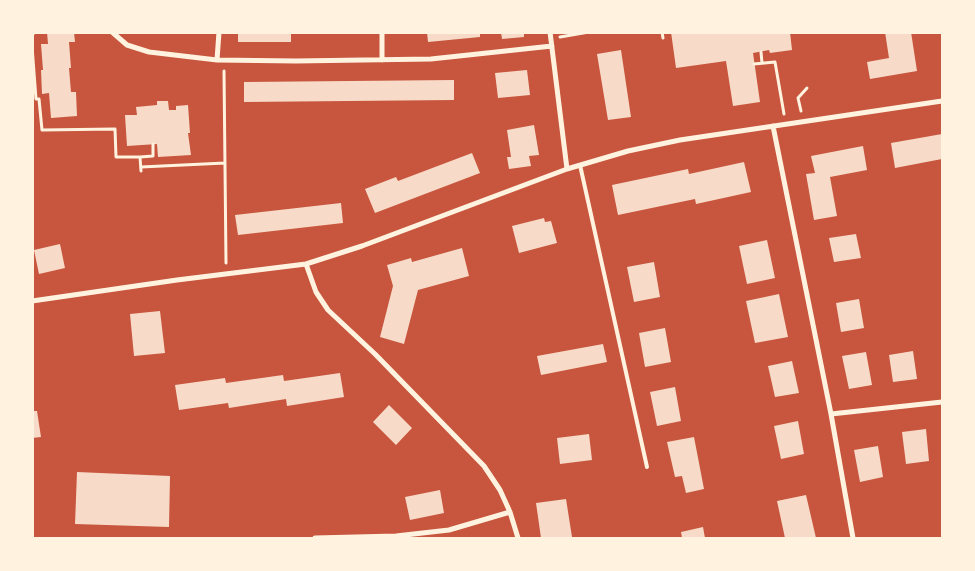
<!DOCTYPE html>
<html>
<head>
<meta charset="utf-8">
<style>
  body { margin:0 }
  #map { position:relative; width:975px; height:571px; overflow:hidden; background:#c8553d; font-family:Inter,sans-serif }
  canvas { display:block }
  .frame { position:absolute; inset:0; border:34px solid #fff3e0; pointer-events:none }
</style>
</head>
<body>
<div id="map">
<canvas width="975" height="571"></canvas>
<div class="frame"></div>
</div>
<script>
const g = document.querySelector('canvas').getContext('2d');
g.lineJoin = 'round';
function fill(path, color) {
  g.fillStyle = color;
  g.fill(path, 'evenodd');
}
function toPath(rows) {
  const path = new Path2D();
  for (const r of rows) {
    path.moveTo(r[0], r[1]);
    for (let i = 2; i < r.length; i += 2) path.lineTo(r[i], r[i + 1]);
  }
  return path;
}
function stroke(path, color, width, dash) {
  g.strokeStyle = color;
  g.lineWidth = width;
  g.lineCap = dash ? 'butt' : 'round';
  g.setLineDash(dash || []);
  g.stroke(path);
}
const building = toPath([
  [47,32,74,32,75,42,69,42,71,68,69,68,71,92,76,92,77,116,51,118,49,93,42,94,41,70,43,70,41,44,48,44],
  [238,32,291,32,291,42,238,42],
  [427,32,480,32,480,37,428,42],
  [501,32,524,32,524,37,502,39],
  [671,32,790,32,792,50,770,53,769,50,753,53,760,102,733,106,726,61,676,68],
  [885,32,911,32,917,71,870,79,867,62,889,58],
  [621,50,631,117,608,120,597,54],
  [527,70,530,95,498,98,495,73],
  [454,80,454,100,244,102,244,82],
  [157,101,168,101,169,110,176,110,176,106,188,105,190,133,188,133,191,155,158,157,157,144,127,146,125,115,137,115,136,107,157,105],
  [534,125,539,155,529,156,531,166,509,169,507,157,511,157,507,130],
  [942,134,942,159,895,168,891,143],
  [863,146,867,170,830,177,837,216,814,220,806,174,815,173,811,156],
  [472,153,480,173,375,213,365,189,396,177,398,181],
  [744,162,751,192,696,204,695,199,618,215,612,185,688,169,689,174],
  [341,203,343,223,238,235,235,215],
  [544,218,545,222,551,221,557,243,519,253,512,226],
  [856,234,861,258,834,262,829,238],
  [767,240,775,278,747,284,739,246],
  [60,244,65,268,39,274,34,250],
  [462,248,469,276,418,290,404,344,380,337,393,286,387,265,411,258,412,262],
  [654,262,660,297,634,302,627,267],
  [779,294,788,337,755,343,746,301],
  [859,299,864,328,841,332,836,303],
  [160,311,165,353,134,356,130,314],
  [665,328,671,362,645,367,639,333],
  [603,344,607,362,541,375,537,356],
  [913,351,917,379,893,382,889,355],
  [866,352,872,385,849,389,842,356],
  [792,361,799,393,775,397,768,366],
  [340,373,344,397,287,406,286,399,229,408,228,403,179,410,175,385,225,378,226,383,283,375,284,381],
  [675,387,681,421,657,426,650,392],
  [389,405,412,428,396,445,373,422],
  [32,411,37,411,41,437,32,438],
  [798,421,804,454,781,459,774,426],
  [926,429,929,461,906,464,902,432],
  [589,434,592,460,560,464,557,438],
  [694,437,704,489,686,493,682,476,675,477,667,442],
  [878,446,883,477,860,482,854,450],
  [77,472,170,476,169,527,75,524],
  [440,490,444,513,410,520,405,497],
  [806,495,816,538,785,538,777,501],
  [566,499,572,537,560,538,541,538,536,503],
  [703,527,705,538,682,538,681,532]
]);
const path = toPath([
  [662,32,663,38],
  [32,35,35,32],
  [560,37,589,32],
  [32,46,36,99,39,99,42,130,115,129,116,157,140,157],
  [761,52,762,63],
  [754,64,775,62,784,114],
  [224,71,226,263],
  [801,111,798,98,807,88],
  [141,167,225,163],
  [141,171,140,157,153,156,153,144]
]);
const service = toPath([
  [580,165,647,467]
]);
const minor = toPath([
  [112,32,127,45,149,52,217,60,296,61,431,59,552,46],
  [382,32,382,60],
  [550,32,567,169],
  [217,60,219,32],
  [773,126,831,414,853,538],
  [306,264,316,292,328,310,375,354,484,466,500,490,510,512,518,538],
  [32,301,177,280,306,264,362,246,567,169,628,151,680,140,942,101],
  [831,414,942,402],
  [315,538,396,536,449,530,510,512]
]);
fill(building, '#f7dbc8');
stroke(path, '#fff3e0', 3);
stroke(service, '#fff3e0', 4);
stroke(minor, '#fff3e0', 5);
</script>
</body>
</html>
